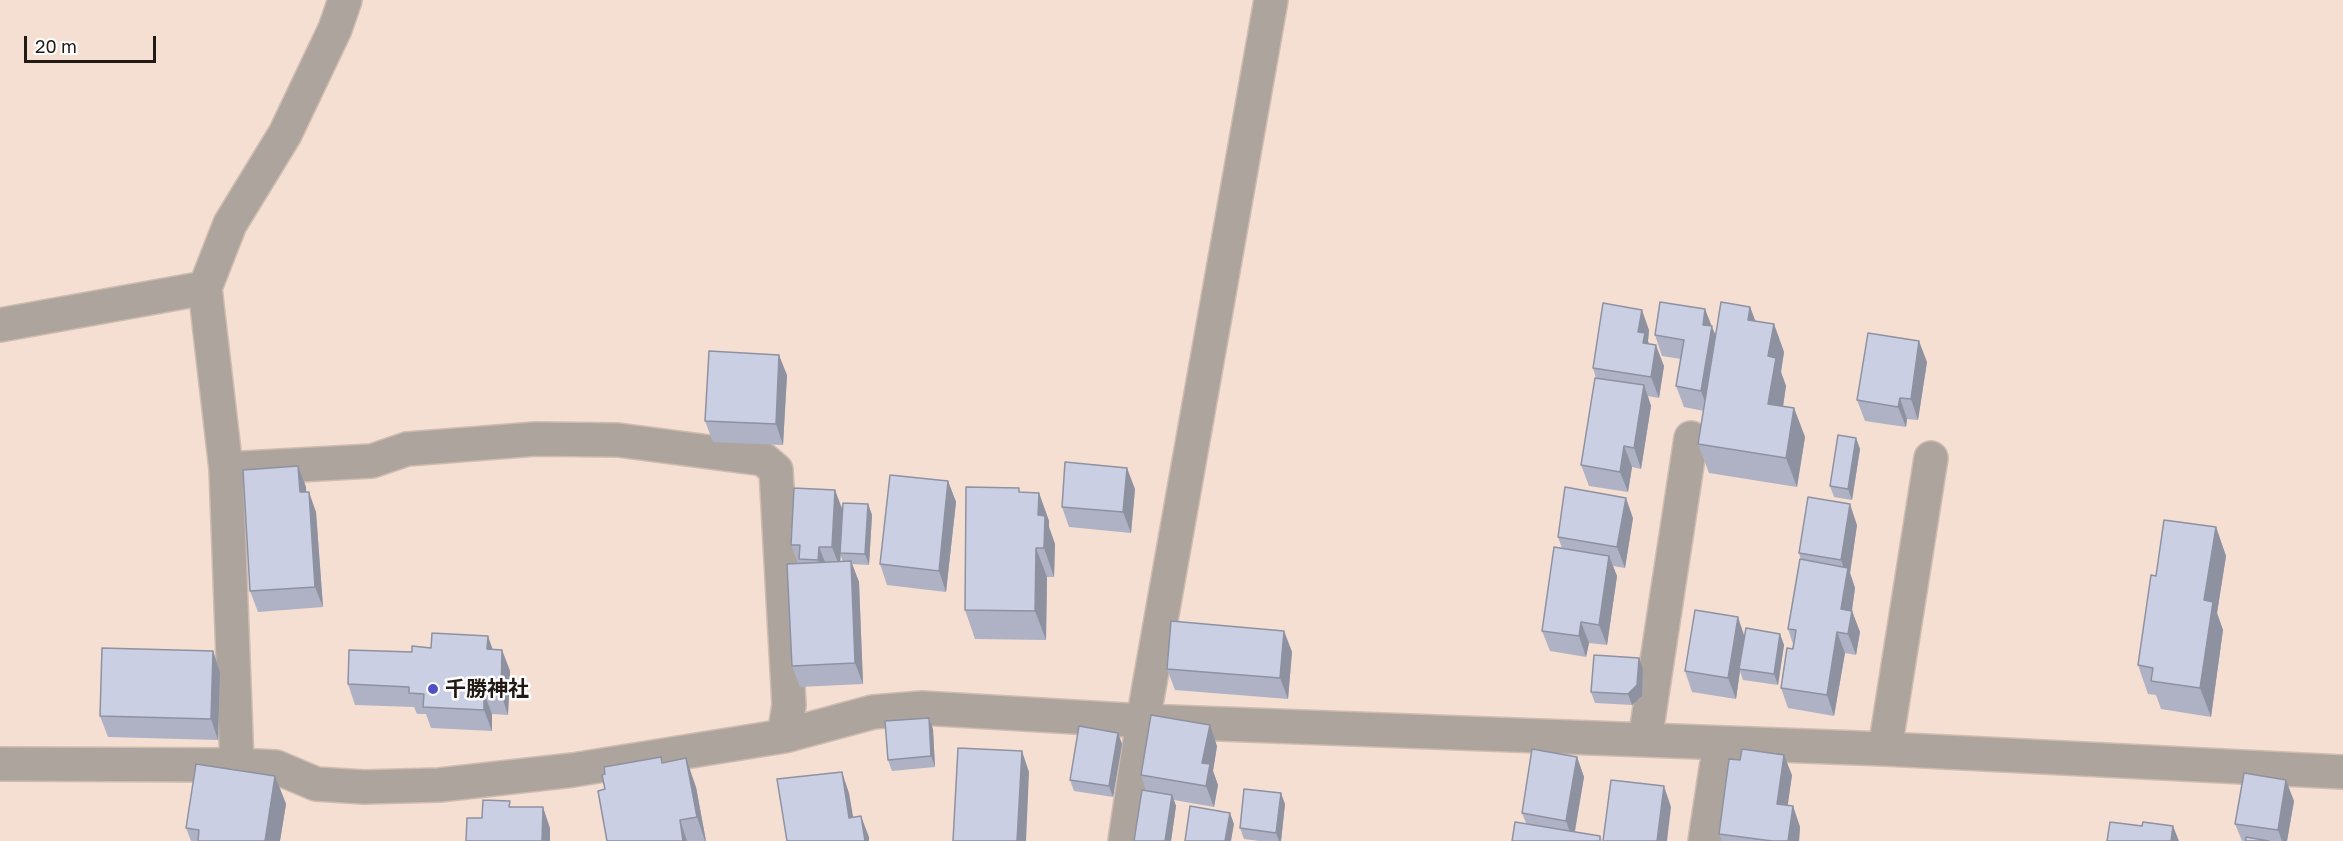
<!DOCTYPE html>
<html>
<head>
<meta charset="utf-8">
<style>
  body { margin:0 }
  #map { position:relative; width:2343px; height:841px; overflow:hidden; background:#f5dfd2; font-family:"Golos Text",sans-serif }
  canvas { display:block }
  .scale { position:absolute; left:24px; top:36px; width:132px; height:27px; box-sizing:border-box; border:3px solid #221a15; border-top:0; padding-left:8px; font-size:18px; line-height:21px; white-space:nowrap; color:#221a15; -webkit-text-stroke:4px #fff; paint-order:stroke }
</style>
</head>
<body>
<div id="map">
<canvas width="2343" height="841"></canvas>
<div class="scale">20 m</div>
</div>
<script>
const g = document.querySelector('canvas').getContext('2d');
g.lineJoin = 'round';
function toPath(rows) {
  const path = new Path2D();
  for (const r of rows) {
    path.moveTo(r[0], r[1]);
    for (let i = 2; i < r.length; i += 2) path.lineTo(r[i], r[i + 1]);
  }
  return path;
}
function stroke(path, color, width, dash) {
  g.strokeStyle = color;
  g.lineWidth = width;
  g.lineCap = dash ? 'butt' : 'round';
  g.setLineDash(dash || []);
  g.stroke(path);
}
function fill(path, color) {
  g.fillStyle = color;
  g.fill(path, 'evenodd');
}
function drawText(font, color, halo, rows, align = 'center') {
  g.font = font + ' "Golos Text","Noto Sans JP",sans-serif';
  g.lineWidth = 5;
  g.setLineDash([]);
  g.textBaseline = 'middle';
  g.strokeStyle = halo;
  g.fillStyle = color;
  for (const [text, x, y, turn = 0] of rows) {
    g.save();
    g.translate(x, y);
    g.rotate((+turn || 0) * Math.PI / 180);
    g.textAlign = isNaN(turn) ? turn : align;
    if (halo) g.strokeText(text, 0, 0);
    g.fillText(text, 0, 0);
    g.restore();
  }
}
const minor = toPath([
  [0,325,205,288],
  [226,469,372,461,407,449,536,439,618,440,763,459,776,470,789,705,784,736],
  [1645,740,1691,438],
  [1885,749,1931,458],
  [0,764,237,765,276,767,316,784,364,787,439,785,573,770,784,736,873,712,922,708,1143,721,1885,749,2343,772],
  [237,765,226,469,205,288,230,224,285,134,335,29,345,0],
  [1125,841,1143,721,1271,0],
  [1705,841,1720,743]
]);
const wall = toPath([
  [1750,307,1755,321,1774,324,1784,352,1781,372,1786,386,1783,407,1794,408,1805,437,1797,487,1709,473,1698,444,1704,411,1684,407,1676,386,1681,359,1662,356,1655,335,1711,326,1716,335],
  [1649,330,1648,341,1649,344,1664,366,1659,398,1648,396,1651,406,1641,469,1632,467,1628,492,1589,486,1581,465,1596,378,1593,368],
  [1927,362,1918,420,1907,419,1906,427,1865,421,1857,400],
  [787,375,783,445,713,442,705,421],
  [1856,438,1860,449,1852,500,1834,497,1830,486],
  [298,466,306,487,306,492,316,512,323,607,258,612,250,591],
  [948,481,956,502,946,592,887,585,880,564],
  [1135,489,1131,533,1069,527,1062,507],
  [1021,492,1039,493,1049,521,1049,527,1055,544,1054,577,1047,577,1046,640,975,639,965,610],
  [868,504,872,515,869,565,852,564,859,582,863,684,800,687,792,666,798,563,791,545],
  [840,554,843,562,840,562],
  [1633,518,1625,568,1613,566,1617,576,1607,645,1589,643,1586,657,1550,651,1542,631,1562,548,1558,537],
  [1857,525,1850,573,1855,588,1852,611,1860,632,1856,655,1845,653,1834,716,1788,708,1781,688,1793,644,1788,629,1801,560,1799,553],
  [2216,527,2226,556,2217,613,2223,630,2211,717,2161,709,2156,695,2148,694,2138,665,2156,576],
  [1284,631,1292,652,1288,699,1175,690,1167,669],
  [1780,634,1784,645,1778,685,1743,680,1740,671,1736,699,1692,692,1685,671,1745,637],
  [431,648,502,650,510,671,508,715,492,714,492,731,431,728,426,714,417,714,414,707,355,705,348,684,412,652],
  [213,651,220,672,218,740,108,737,100,716],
  [1643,669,1642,696,1632,705,1595,703,1591,692],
  [933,729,935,767,892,771,888,760],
  [1118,733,1122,744,1113,797,1074,791,1070,780],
  [1217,746,1213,771,1218,785,1214,807,1174,800,1176,806,1171,841,1134,841,1146,791,1141,775],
  [661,757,663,762,696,787,706,841,607,841,605,789],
  [1577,757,1584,777,1575,832,1600,836,1602,841,1512,841,1526,823,1522,813],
  [1792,775,1787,806,1793,806,1800,827,1799,841,1722,841,1719,834],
  [275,776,286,804,280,841,191,841,186,828],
  [2294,801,2287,841,2242,841,2235,824],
  [1285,804,1281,841,1259,841,1244,839,1240,828]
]);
const shadedWall = toPath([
  [1750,307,1761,335,1748,320],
  [1705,309,1720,347,1709,412,1701,391,1703,325],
  [1642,310,1649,330,1648,341,1652,354,1651,364,1638,332],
  [1774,324,1784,352,1781,372,1786,386,1779,433,1768,404,1768,356],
  [1919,341,1927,362,1918,420,1911,399],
  [1656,345,1664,366,1659,398,1651,377],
  [779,355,787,375,783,445,776,424],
  [1644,385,1651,406,1641,469,1634,448],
  [1900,398,1907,419,1906,427,1898,407],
  [1794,408,1805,437,1797,487,1786,458],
  [1856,438,1860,449,1852,500,1848,489],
  [1624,446,1632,467,1628,492,1620,472],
  [298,466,306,487,307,513,300,492],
  [1127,468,1135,489,1131,533,1123,512],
  [948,481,956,502,946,592,939,571],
  [835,490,843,511,840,568,832,547],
  [309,492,316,512,323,607,315,587],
  [1039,493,1049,521,1049,527,1055,544,1054,577,1044,548,1038,515],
  [1626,498,1633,518,1625,568,1617,547],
  [868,504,872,515,869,565,865,554],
  [1850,504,1857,525,1850,573,1855,588,1849,630,1841,609,1846,575,1841,560],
  [2216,527,2226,556,2217,613,2223,630,2211,717,2200,688,2204,600],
  [819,547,827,567,826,581,818,560],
  [1036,548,1047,577,1046,640,1035,611],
  [1609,556,1617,576,1607,645,1599,625],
  [851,561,859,582,863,684,855,663],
  [1852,611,1860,632,1856,655,1848,634],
  [1738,617,1745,638,1739,669,1740,671,1736,699,1728,678],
  [1581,622,1589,643,1586,657,1579,636],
  [1284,631,1292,652,1288,699,1280,678],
  [1837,632,1845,653,1834,716,1827,695],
  [1780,634,1784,645,1778,685,1774,674],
  [488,636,495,656,487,649],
  [502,650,510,671,508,715,501,694],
  [213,651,220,672,218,740,211,719],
  [1639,658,1643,669,1642,696,1632,705,1628,694],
  [484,693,492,714,492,731,484,710],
  [929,718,933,729,935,767,931,756],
  [1210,725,1217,746,1213,771,1218,785,1214,807,1206,786,1202,763],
  [1118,733,1122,744,1113,797,1109,786],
  [1022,751,1029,772,1026,841,1017,841],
  [1784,755,1792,775,1785,825,1777,804],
  [1577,757,1584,777,1573,841,1566,821],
  [686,758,696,787,706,841,705,841,697,817],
  [842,772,849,793,857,839,849,818],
  [275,776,286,804,280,841,265,841],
  [2286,780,2294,801,2287,841,2282,841,2278,830],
  [1664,786,1671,807,1667,841,1657,841],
  [1281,793,1285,804,1281,841,1279,841,1276,833],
  [1172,795,1176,806,1171,841,1165,841],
  [1793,806,1800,827,1799,841,1788,841],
  [543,807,550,828,550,841,542,841],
  [1230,813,1234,824,1231,841,1225,841],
  [861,816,869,837,869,841,865,841],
  [680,820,687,841,683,841],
  [2173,826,2179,841,2171,841]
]);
const building = toPath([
  [1660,302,1705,309,1703,325,1712,326,1701,391,1676,386,1684,340,1655,335,1660,302],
  [1721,302,1750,307,1748,320,1774,324,1768,356,1776,358,1768,404,1794,408,1786,458,1698,444,1721,302],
  [1603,303,1642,310,1638,332,1645,333,1643,343,1656,345,1651,377,1593,368,1603,303],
  [1868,333,1919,341,1911,399,1900,398,1898,407,1857,400,1868,333],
  [709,351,779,355,776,424,705,421,709,351],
  [1595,378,1644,385,1634,448,1624,446,1620,472,1581,465,1595,378],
  [1838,435,1856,438,1848,489,1830,486,1838,435],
  [1065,462,1127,468,1123,512,1062,507,1065,462],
  [298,466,300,492,309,492,315,587,250,591,243,470,298,466],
  [890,475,948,481,939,571,880,564,890,475],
  [966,487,1019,488,1019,492,1039,493,1038,515,1045,516,1044,548,1036,548,1035,611,965,610,966,487],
  [1565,487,1626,498,1617,547,1558,537,1565,487],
  [794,488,835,490,832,547,819,547,818,560,799,559,800,545,791,545,794,488],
  [1808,497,1850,504,1841,560,1799,553,1808,497],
  [843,503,868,504,865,554,840,553,843,503],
  [2164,520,2216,527,2204,600,2213,602,2200,688,2151,681,2153,668,2138,665,2151,575,2156,576,2164,520],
  [1554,547,1609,556,1599,625,1581,622,1579,636,1542,631,1554,547],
  [1800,559,1848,568,1841,609,1852,611,1848,634,1837,632,1827,695,1781,688,1787,648,1793,649,1796,630,1788,629,1800,559],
  [851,561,855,663,792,666,787,564,851,561],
  [1695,610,1738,617,1728,678,1685,671,1695,610],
  [1171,621,1284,631,1280,678,1167,669,1171,621],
  [1746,628,1780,634,1774,674,1739,669,1746,628],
  [432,633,488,636,487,649,502,650,501,694,484,693,484,710,423,707,424,694,409,693,409,687,348,684,349,650,412,652,412,646,431,648,432,633],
  [102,648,213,651,211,719,100,716,102,648],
  [1594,655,1639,658,1637,685,1628,694,1591,692,1594,655],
  [1151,715,1210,725,1202,763,1210,764,1206,786,1141,775,1151,715],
  [929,718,931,756,888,760,885,721,929,718],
  [1079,726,1118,733,1109,786,1070,780,1079,726],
  [958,748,1022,751,1017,841,953,841,958,748],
  [1532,749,1577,757,1566,821,1522,813,1532,749],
  [1742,749,1784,755,1777,804,1793,806,1788,841,1772,841,1719,834,1729,759,1740,760,1742,749],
  [661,757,662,763,686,758,697,817,680,820,683,841,607,841,598,791,605,789,602,775,605,774,604,767,661,757],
  [196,764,275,776,265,841,198,841,199,830,186,828,196,764],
  [842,772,849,818,861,816,865,841,787,841,777,779,842,772],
  [2244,773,2286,780,2278,830,2235,824,2244,773],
  [1611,780,1664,786,1657,841,1603,841,1611,780],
  [1244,789,1281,793,1276,833,1240,828,1244,789],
  [1142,790,1172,795,1165,841,1134,841,1142,790],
  [483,800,510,801,509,807,543,807,542,841,466,841,467,818,482,818,483,800],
  [1190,806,1230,813,1225,841,1185,841,1190,806],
  [1515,822,1600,836,1600,841,1512,841,1515,822],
  [2110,822,2142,826,2143,822,2173,826,2171,841,2107,841,2110,822],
  [2246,837,2269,841,2246,841,2246,837]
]);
const markers = [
  [433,689,6,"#4f50c7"]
];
const poiNames = [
  ["千勝神社",445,689]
];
stroke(minor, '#cfbcb0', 36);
stroke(minor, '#ada49e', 33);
fill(wall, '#afb2c4');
fill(shadedWall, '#8e91a0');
fill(building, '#cbcfe4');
stroke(building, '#8e91a0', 1.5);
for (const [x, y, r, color] of markers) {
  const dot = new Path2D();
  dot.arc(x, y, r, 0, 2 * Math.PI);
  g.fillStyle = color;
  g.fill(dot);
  stroke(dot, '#fff', 2);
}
drawText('bold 21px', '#221a15', '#fff', poiNames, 'left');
</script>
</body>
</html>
